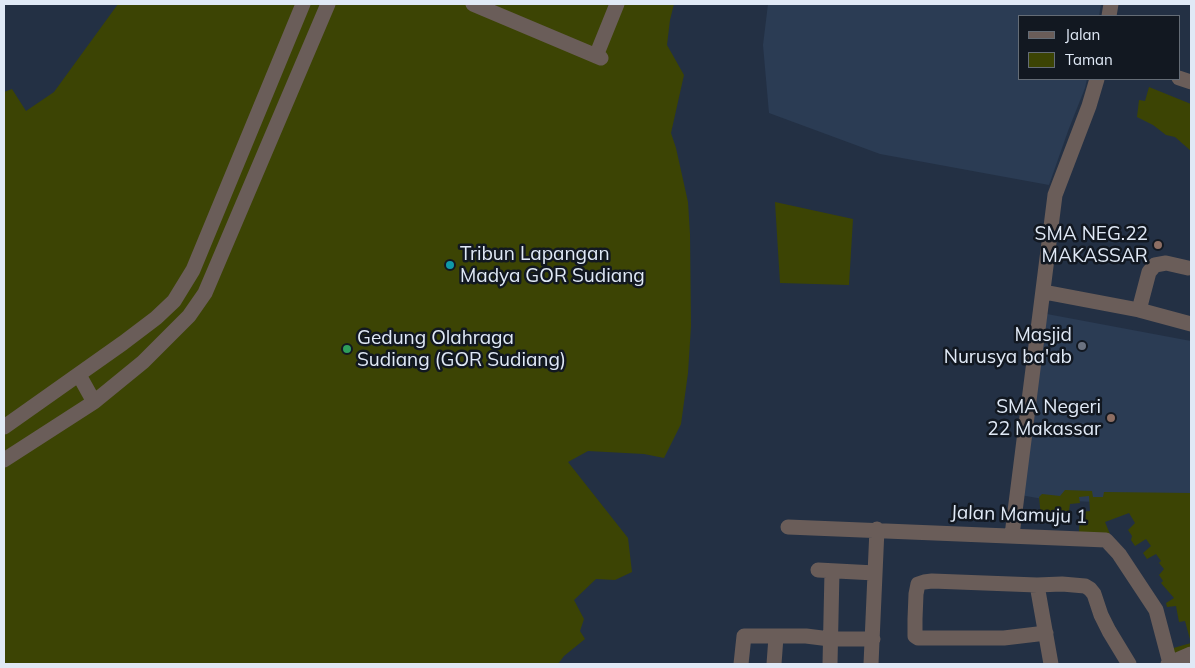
<!DOCTYPE html>
<html>
<head>
<meta charset="utf-8">
<style>
  body { margin:0 }
  #map { position:relative; width:1195px; height:668px; overflow:hidden; background:#233044; font-family:Mulish,sans-serif }
  canvas { display:block }
  .frame { position:absolute; inset:0; border:5px solid #e0e9f6; pointer-events:none }
  .legend { position:absolute; left:1018px; top:15px; width:162px; height:65px; box-sizing:border-box; background:#121821; border:1px solid #646c76; margin:0; padding:6px 9px; list-style:none; font-size:15px; color:#e0e9f6 }
  .legend li { display:flex; align-items:center; gap:10px; height:25px }
  .legend b { width:25px; border:1px solid #646c76 }
</style>
</head>
<body>
<div id="map">
<canvas width="1195" height="668"></canvas>
<div class="frame"></div>
<ul class="legend">
<li><b style="height:6px;background:#6a5d59"></b>Jalan</li>
<li><b style="height:14px;background:#3c4404"></b>Taman</li>
</ul>
</div>
<script>
const g = document.querySelector('canvas').getContext('2d');
g.lineJoin = 'round';
function fill(path, color) {
  g.fillStyle = color;
  g.fill(path, 'evenodd');
}
function toPath(rows) {
  const path = new Path2D();
  for (const r of rows) {
    path.moveTo(r[0], r[1]);
    for (let i = 2; i < r.length; i += 2) path.lineTo(r[i], r[i + 1]);
  }
  return path;
}
function stroke(path, color, width, dash) {
  g.strokeStyle = color;
  g.lineWidth = width;
  g.lineCap = dash ? 'butt' : 'round';
  g.setLineDash(dash || []);
  g.stroke(path);
}
function drawText(font, color, halo, rows, align = 'center') {
  g.font = font + ' Mulish,sans-serif';
  g.lineWidth = 5;
  g.setLineDash([]);
  g.textBaseline = 'middle';
  g.strokeStyle = halo;
  g.fillStyle = color;
  for (const [text, x, y, turn = 0] of rows) {
    g.save();
    g.translate(x, y);
    g.rotate((+turn || 0) * Math.PI / 180);
    g.textAlign = isNaN(turn) ? turn : align;
    if (halo) g.strokeText(text, 0, 0);
    g.fillText(text, 0, 0);
    g.restore();
  }
}
const built = toPath([
  [768,4,1101,4,1099,16,1019,16,1019,79,1087,79,1085,88,1068,131,1049,185,880,154,769,113,763,45],
  [1047,314,1191,341,1191,506,1049,500,1020,495]
]);
const green = toPath([
  [118,4,674,4,670,20,667,45,684,75,671,133,676,148,688,202,690,234,691,326,688,373,681,424,664,458,644,454,588,451,568,462,628,538,632,572,615,580,596,579,574,600,584,619,580,631,585,639,564,656,558,664,4,664,4,92,12,89,26,111,54,92],
  [1149,87,1191,104,1191,151,1175,137,1166,135,1153,125,1137,117,1139,100,1145,101],
  [775,202,853,219,849,285,780,283],
  [1065,490,1092,491,1093,497,1103,497,1104,492,1191,493,1191,664,1168,664,1170,649,1191,643,1185,621,1179,622,1176,606,1167,607,1166,603,1174,598,1161,583,1163,581,1159,575,1164,569,1159,563,1161,561,1156,554,1147,559,1143,553,1151,546,1146,539,1135,546,1131,540,1132,536,1128,530,1135,523,1129,513,1105,522,1110,534,1079,532,1080,512,1090,511,1089,496,1079,497,1080,503,1070,504,1069,511,1062,511,1058,518,1041,517,1039,497,1042,494,1060,496]
]);
const minor = toPath([
  [473,4,601,58],
  [1109,16,1111,4],
  [596,56,617,4],
  [1179,78,1191,82],
  [1044,292,1139,310,1149,272,1155,265,1166,263,1188,268],
  [1139,310,1191,324],
  [79,375,94,402],
  [4,427,123,343,156,318,174,301,193,270,303,4],
  [4,460,94,402,143,362,189,316,205,293,328,4],
  [788,527,1106,540,1119,554,1156,610,1170,663],
  [1012,535,1055,195,1089,106,1097,79],
  [818,570,875,573],
  [1037,585,1051,664],
  [1046,633,1004,638,918,638,915,636,915,619,916,594,918,584,924,582,932,581,1037,585,1062,584,1085,586,1090,589,1094,594,1101,615,1109,631,1129,664],
  [741,664,744,636,806,636,830,639,873,639],
  [774,664,776,637],
  [830,664,832,571],
  [871,664,877,529],
  [1168,664,1191,654]
]);
const markers = [
  [1158,245,5,"#8d6e63"],
  [450,265,5,"#0f9aa8"],
  [1082,346,5,"#6b7280"],
  [347,349,5,"#2e9e5b"],
  [1111,418,5,"#8d6e63"]
];
const poiNames = [
  ["SMA NEG.22",1148,234],
  ["MAKASSAR",1148,256],
  ["Tribun Lapangan",460,254,"left"],
  ["Madya GOR Sudiang",460,276,"left"],
  ["Masjid",1072,335],
  ["Nurusya ba'ab",1072,357],
  ["Gedung Olahraga",357,338,"left"],
  ["Sudiang (GOR Sudiang)",357,360,"left"],
  ["SMA Negeri",1101,407],
  ["22 Makassar",1101,429]
];
const streetNames = [
  ["Jalan Mamuju 1",1019,515,2]
];
fill(built, '#2b3c54');
fill(green, '#3c4404');
stroke(minor, '#6a5d59', 15);
for (const [x, y, r, color] of markers) {
  const dot = new Path2D();
  dot.arc(x, y, r, 0, 2 * Math.PI);
  g.fillStyle = color;
  g.fill(dot);
  stroke(dot, '#121821', 2);
}
drawText('19px', '#e0e9f6', '#121821', poiNames, 'right');
drawText('19px', '#e0e9f6', '#121821', streetNames);
</script>
</body>
</html>
